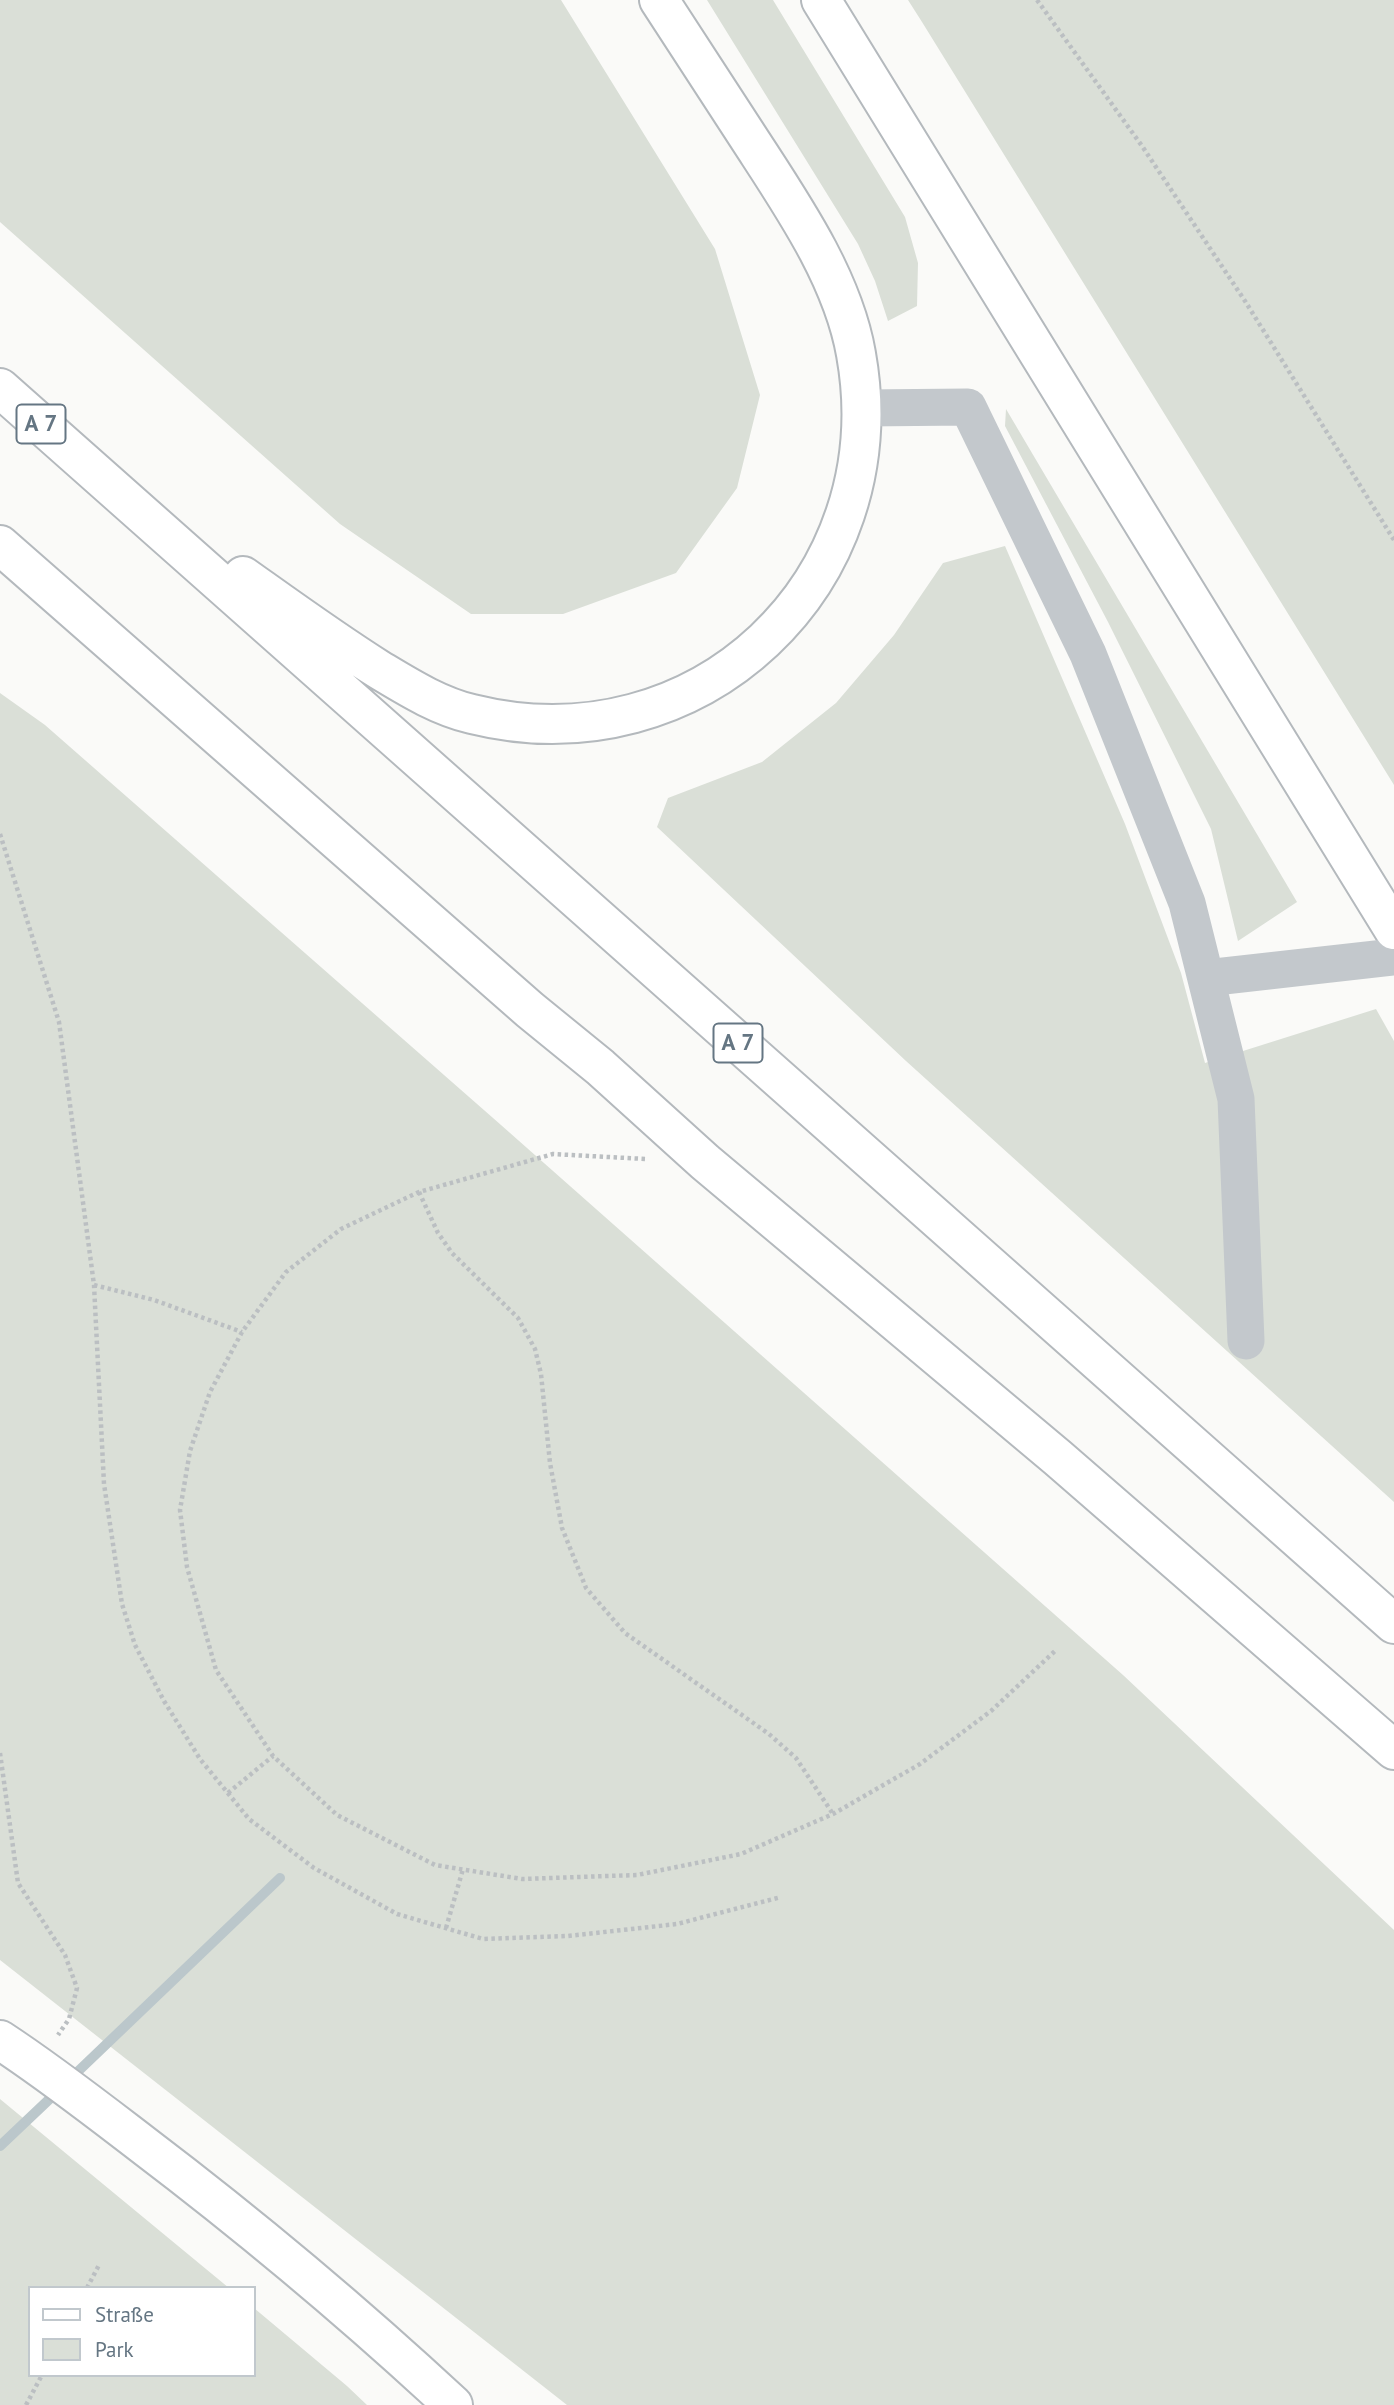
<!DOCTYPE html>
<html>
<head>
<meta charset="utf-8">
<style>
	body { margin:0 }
	#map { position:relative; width:1394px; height:2405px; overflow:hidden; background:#fafaf8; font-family:"PT Sans",sans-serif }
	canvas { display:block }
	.legend { position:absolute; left:28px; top:2286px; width:228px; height:91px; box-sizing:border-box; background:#fff; border:2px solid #c1c8cd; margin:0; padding:9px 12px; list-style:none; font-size:21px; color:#657683 }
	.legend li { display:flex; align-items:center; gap:14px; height:35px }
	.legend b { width:35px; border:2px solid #c1c8cd }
</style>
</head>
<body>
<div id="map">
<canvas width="1394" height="2405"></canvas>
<ul class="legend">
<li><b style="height:9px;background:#fff"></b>Straße</li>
<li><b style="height:19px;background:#dadfd7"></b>Park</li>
</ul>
</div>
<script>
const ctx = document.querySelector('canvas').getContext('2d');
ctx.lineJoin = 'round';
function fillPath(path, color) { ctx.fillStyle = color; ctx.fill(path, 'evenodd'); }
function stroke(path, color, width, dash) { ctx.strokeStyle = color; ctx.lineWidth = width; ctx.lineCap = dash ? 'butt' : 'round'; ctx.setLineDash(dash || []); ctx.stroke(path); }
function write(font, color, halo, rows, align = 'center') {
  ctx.font = font + ' "PT Sans",sans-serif'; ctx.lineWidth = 7; ctx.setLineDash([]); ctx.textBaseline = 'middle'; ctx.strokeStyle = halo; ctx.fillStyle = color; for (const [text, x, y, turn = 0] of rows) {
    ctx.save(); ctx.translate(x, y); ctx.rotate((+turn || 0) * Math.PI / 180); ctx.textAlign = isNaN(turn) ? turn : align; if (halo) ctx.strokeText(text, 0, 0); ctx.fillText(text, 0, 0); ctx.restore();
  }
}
fillPath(new Path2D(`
	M0,0H561L715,249L760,395L737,488L676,573L563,614H471L340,524L0,222Z
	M707,0H773L905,217L918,263L917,306L888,321L875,281L858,244Z
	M908,0H1394V785L922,22Z
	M1006,409L1297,902L1238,941L1211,829L1108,622L1005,426Z
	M1005,546L1125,824L1181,973L1205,1063L1376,1009L1394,1041V1502L906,1061L657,827L668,798L762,762L836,703L894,635L943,563Z
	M0,693L45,725L501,1125L1123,1675L1394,1930V2405H567L0,1960Z
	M0,2099L229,2288H30V2375H254V2308L347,2386L367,2405H0Z`), '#dadfd7');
stroke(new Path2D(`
	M70,2079L280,1878
	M0,2146L58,2091`), '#bbc7cb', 10);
const major = new Path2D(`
	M0,2040C49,2072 95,2108 142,2144C250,2226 354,2313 453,2405`);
const highway = new Path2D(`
	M821,0L1394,930
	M0,388L1394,1624
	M0,545L530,1010L600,1067L705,1162L1058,1458L1394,1750
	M243,576C288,608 332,640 378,669C408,687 438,706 472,714C698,770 897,582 856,354C843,279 793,206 752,143C721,95 690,48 659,0`);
stroke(major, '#b5babe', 42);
stroke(highway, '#b4b9bd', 42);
stroke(new Path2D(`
	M1037,0L1142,146L1245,301L1394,540
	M0,834L59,1022L94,1285L104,1484L122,1604L135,1645L164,1701L200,1759L249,1819L314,1868L397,1914L483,1939L568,1936L677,1924L781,1897
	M645,1159L553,1154L419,1192L341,1229L286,1272L242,1332L210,1392L190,1451L180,1510L187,1567L216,1670L273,1756L337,1815L435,1865L522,1879L637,1875L741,1854L833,1814L920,1764L991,1711L1056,1650
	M419,1192L438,1233L452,1253L518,1318L535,1349L541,1374L550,1463L562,1528L586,1588L625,1633L769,1734L796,1758L833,1814
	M94,1285L154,1300L242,1332
	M0,1753L18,1883L65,1955L77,1988L69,2019L58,2035
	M228,1793L273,1756
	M446,1928L463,1869
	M87,2288L99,2265
	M26,2405L42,2375`), '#bbbfc2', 4.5, [3.5, 3.5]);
stroke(new Path2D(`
	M863,408L968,407L1088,654L1187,903L1236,1099L1246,1341
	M1206,978L1394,957`), '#c3c8cc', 37);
stroke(major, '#fff', 38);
stroke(highway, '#fff', 38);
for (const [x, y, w] of [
	[41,424,49],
	[738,1043,49]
]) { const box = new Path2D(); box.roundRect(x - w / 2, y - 19.5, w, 39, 5); ctx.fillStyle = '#fff'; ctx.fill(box); stroke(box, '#657683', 2); }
write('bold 23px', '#657683', null, [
	["A 7",41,424],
	["A 7",738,1043]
]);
</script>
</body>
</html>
